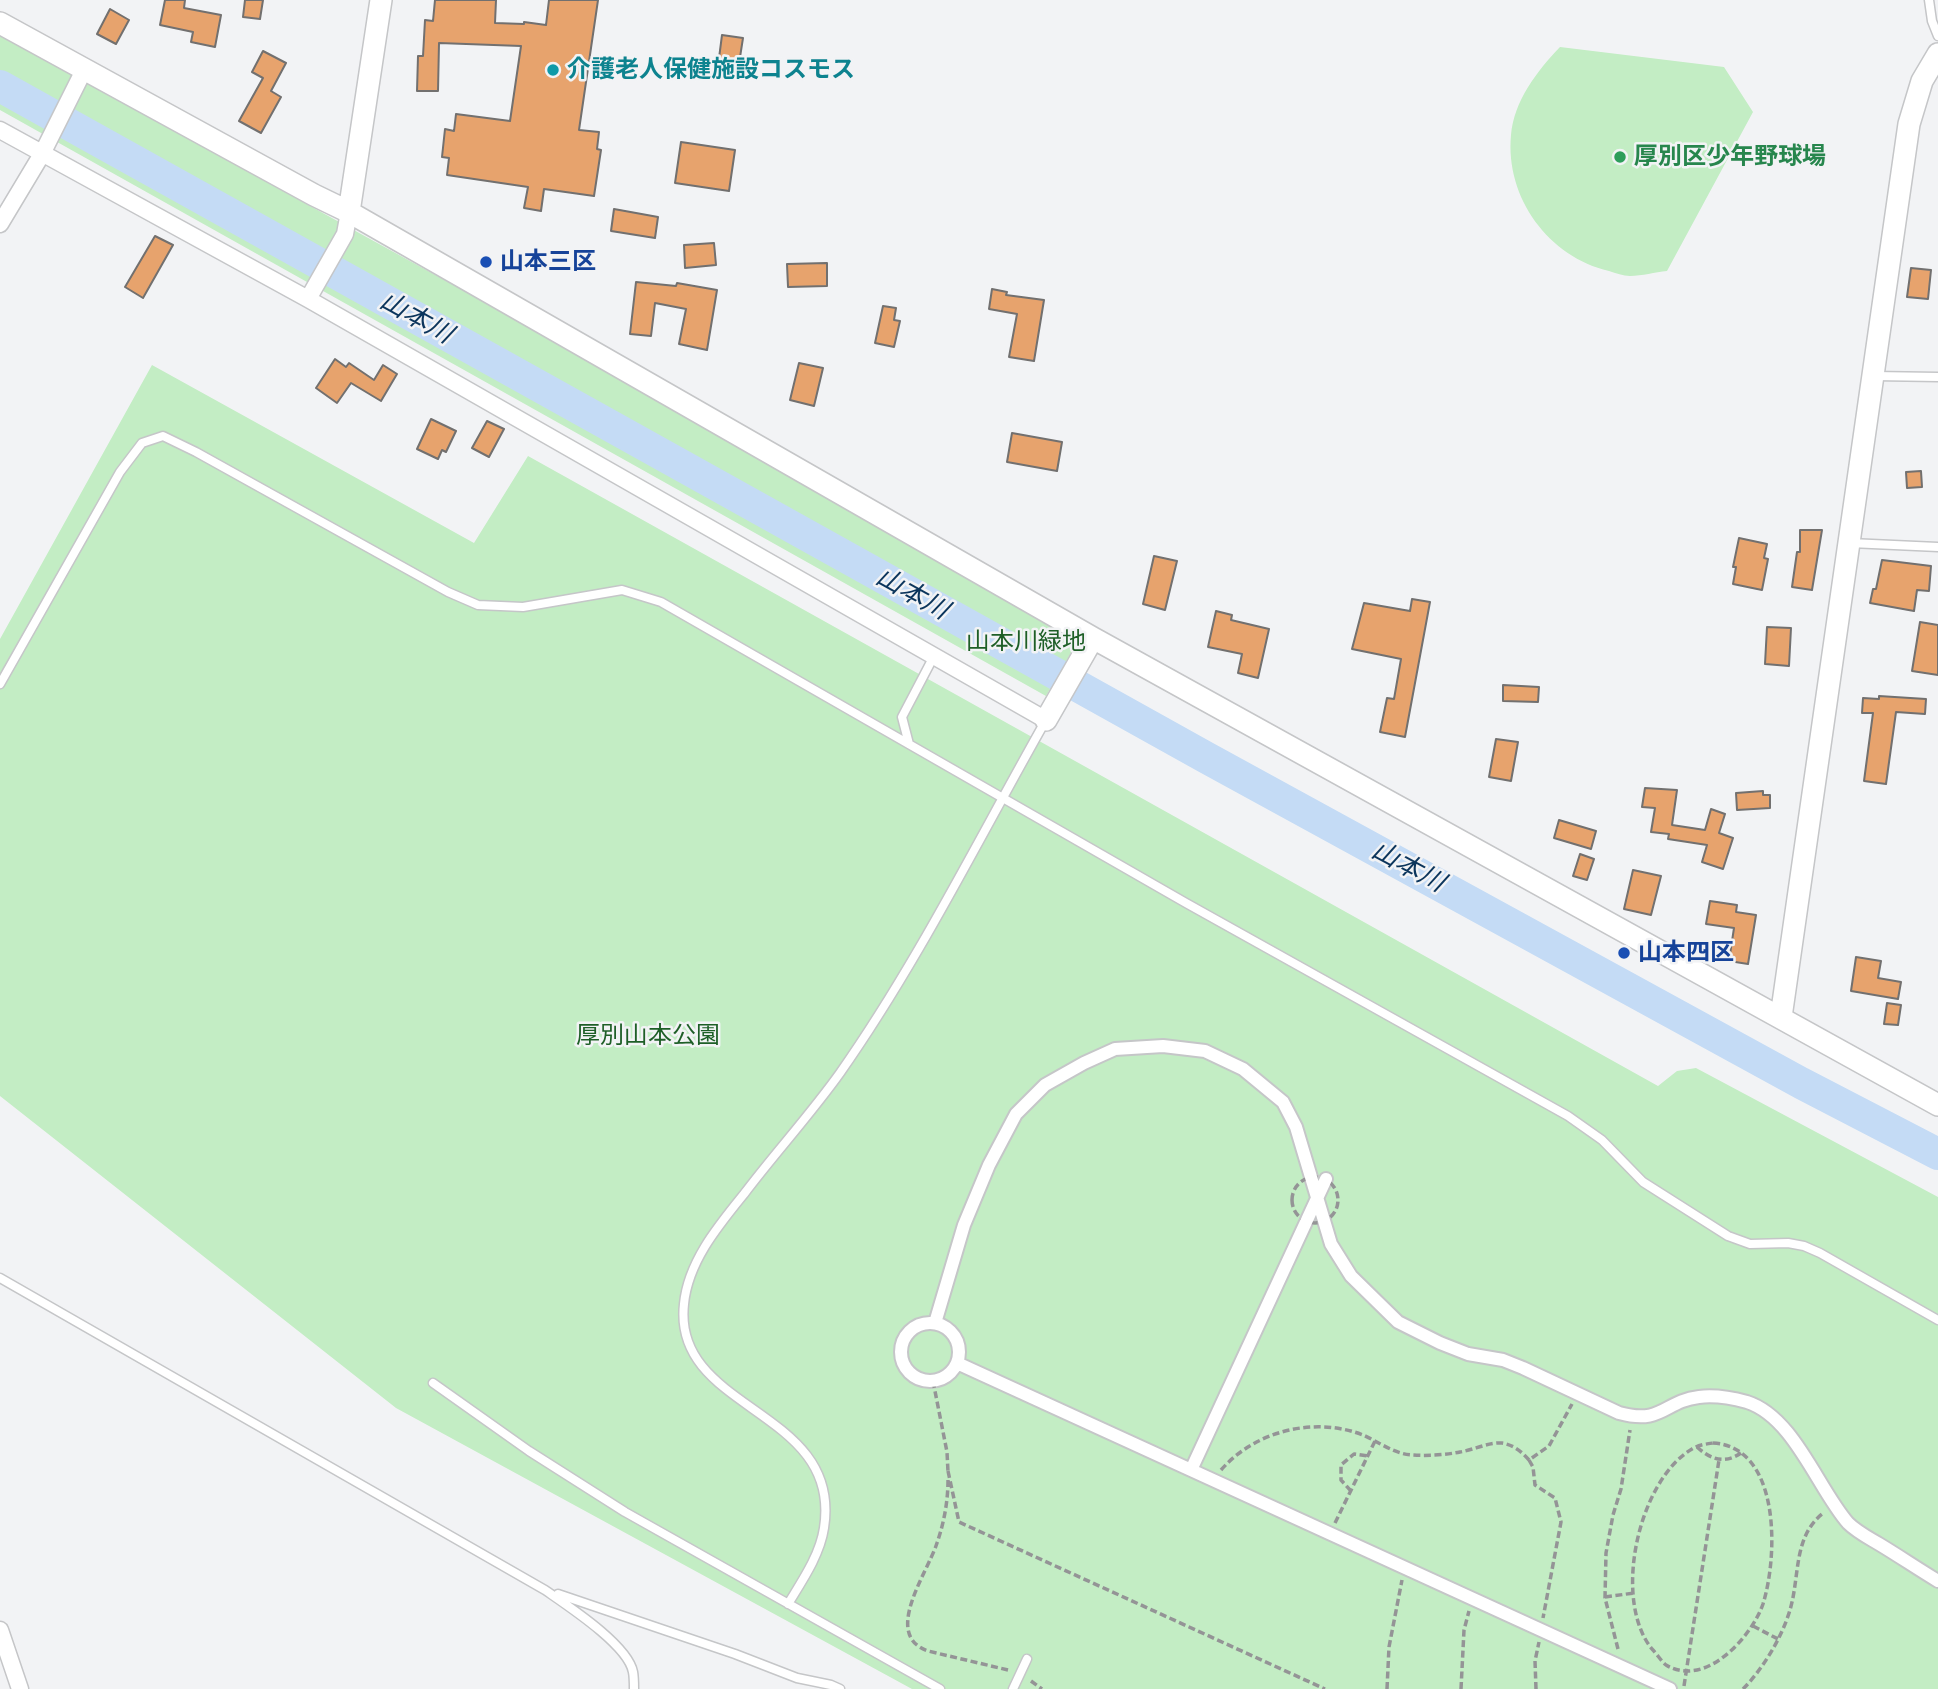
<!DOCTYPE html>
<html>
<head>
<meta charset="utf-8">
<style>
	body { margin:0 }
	canvas { display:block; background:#f2f3f5 }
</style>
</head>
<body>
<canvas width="1938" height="1689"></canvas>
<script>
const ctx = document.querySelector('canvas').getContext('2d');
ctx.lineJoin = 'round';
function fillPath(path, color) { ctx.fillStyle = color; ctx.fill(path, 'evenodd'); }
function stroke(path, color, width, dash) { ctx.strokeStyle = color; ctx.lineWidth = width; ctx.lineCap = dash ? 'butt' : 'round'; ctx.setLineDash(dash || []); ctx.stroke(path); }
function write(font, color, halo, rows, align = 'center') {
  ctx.font = font + ' Cabin,"Noto Sans JP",sans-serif'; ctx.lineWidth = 5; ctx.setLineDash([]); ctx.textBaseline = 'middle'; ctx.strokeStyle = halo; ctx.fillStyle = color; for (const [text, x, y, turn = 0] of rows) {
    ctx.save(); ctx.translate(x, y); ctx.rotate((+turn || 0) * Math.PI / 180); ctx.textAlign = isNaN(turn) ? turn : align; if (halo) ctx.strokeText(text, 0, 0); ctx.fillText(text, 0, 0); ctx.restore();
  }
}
fillPath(new Path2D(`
	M0,35L1083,632L1046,696L0,110Z
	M1560,47L1724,67L1753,112L1667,271C1655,272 1642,276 1630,276C1623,276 1616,273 1609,271C1549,257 1505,198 1511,135C1514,101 1537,71 1560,47Z
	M152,365L474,543L528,456L1658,1086L1677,1071L1696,1068L1938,1197V1689H912L396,1408L0,1096V639Z`), '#c3edc4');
stroke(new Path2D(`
	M0,86L1207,758L1801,1083L1938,1154`), '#c4dbf5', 32);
const building = new Path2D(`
	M165,0H185L184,8L221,15L215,47L191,42L193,32L160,25Z
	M245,0H263L260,19L243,17Z
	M435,0H496L495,23L524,24V22L546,25L549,0H598L579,130L599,132L597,149L601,150L594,196L544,189L541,211L524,208L528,187L447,175L449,158L442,157L445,129L454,131L456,114L510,121L521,46L439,43L438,91H417L418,56H423L425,20L433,21Z
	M110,9L129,20L116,44L97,34Z
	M722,35L743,38L738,70L718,66Z
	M263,51L286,63L271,91L281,97L261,133L239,121L263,78L252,72Z
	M681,142L735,150L729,191L675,183Z
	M614,209L658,217L655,238L611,231Z
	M155,236L173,245L143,298L125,287Z
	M714,243L716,265L685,268L684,245Z
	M827,263V286L788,287L787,264Z
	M1911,268L1931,270L1928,299L1907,297Z
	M636,282L676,286L677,283L717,290L707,350L679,344L686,309L655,303L651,336L630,334Z
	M992,289L1007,292L1006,295L1044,300L1034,361L1009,357L1017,314L989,309Z
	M883,306L896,308L894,320L900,321L894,347L875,343Z
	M335,359L346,367L349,363L374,380L383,365L397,374L381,401L351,383L337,403L316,388Z
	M799,363L823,368L814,406L790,400Z
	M431,419L456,431L446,452L442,450L438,459L417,449Z
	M487,421L504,429L489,457L472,448Z
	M1012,433L1062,442L1057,471L1007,462Z
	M1921,471L1922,487L1907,488L1906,472Z
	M1800,530H1822L1812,590L1792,587L1797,552H1800Z
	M1739,538L1767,544L1764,558L1768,559L1762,590L1733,584L1736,567H1733Z
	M1154,556L1177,561L1165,610L1143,604Z
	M1882,560L1931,566L1929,591L1917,590L1914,611L1870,603L1873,589H1876Z
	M1412,599L1430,602L1405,737L1380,732L1387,698L1394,699L1401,659L1352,649L1364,603L1410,611Z
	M1216,611L1232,615L1231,620L1269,629L1258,678L1238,673L1242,654L1208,647Z
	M1920,622L1938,625V675L1912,671Z
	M1767,627L1791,628L1789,666L1765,664Z
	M1503,685L1539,687L1538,702L1503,701Z
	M1879,696L1926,699L1925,714L1896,712L1886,784L1864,781L1873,713H1862L1863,698L1879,699Z
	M1496,739L1518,742L1511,781L1489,777Z
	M1645,788L1677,790L1672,825L1705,830L1711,809L1725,814L1719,833L1733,838L1723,869L1702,862L1707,845L1668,839L1669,834L1651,832L1655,808L1642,807Z
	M1763,791V795H1770V808L1737,810L1736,793Z
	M1559,820L1596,831L1591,849L1554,838Z
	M1580,854L1594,859L1587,880L1573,876Z
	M1633,870L1661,876L1651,915L1624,909Z
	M1710,901L1737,905L1736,912L1756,915L1748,964L1729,961L1734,928L1706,924Z
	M1856,957L1881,961L1878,978L1901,982L1898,999L1851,991Z
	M1887,1003L1901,1005L1898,1025L1884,1024Z`);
fillPath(building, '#e7a36d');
stroke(building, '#72706f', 2);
const service = new Path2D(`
	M1929,0L1932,21L1938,36
	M1874,376L1938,377
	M1850,543L1938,547
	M0,684L120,472L142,443L163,436L196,452L448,592L478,605L523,607L622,590L661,602L1186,903L1568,1116L1602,1140L1643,1182L1728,1236L1750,1244L1788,1243L1804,1246L1820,1253L1938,1320
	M909,744L902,717L934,656
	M0,1278L545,1590C568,1606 628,1645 633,1672C634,1677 634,1684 634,1689
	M433,1383L529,1451L625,1512L940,1689
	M558,1594L735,1654L797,1678L831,1685L840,1689
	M788,1604C802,1581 820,1555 824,1528C843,1408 672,1412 684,1304C688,1262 718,1226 744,1194C775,1153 810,1115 840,1073C918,962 979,838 1046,720
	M1013,1689L1027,1659`);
const pedestrian = new Path2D(`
	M935,1323L964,1225L989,1165L1016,1114L1045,1085L1084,1063L1115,1049L1163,1046L1205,1051L1243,1069L1283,1102L1296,1127L1331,1244L1351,1276L1398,1322L1440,1343L1468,1354L1503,1360L1523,1368L1619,1413C1663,1425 1664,1401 1699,1397C1714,1395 1732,1398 1747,1402C1794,1417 1818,1489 1848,1523C1857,1532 1869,1538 1879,1544C1899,1556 1918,1569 1938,1581
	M901 1352a29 29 0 1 1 58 0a29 29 0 1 1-58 0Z
	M957,1363L1670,1689
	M1191,1470L1326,1179`);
const minor = new Path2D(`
	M0,130L308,299L1046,720
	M0,224L42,154L84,70
	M308,299L345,234L349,212
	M0,1630L20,1689`);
const tertiary = new Path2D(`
	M0,23L314,195L349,212L1093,638L1938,1105
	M349,212L381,0
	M1046,720L1093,638
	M1781,1017L1909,124L1922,81L1938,54`);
stroke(service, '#c5c6c8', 11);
stroke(pedestrian, '#c5c6c8', 16);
stroke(minor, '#c5c6c8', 19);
stroke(tertiary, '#c5c6c8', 24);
stroke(new Path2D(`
	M1292 1200a23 23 0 1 1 46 0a23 23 0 1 1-46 0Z
	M933,1381L947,1452L948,1472
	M1713,1443C1781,1447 1778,1556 1763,1604C1752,1636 1706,1689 1666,1665C1661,1661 1657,1654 1652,1649C1612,1600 1638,1481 1692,1449C1698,1445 1706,1444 1713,1443Z
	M1697,1447C1711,1460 1725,1464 1741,1453
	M1529,1460L1533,1467L1535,1485L1555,1498L1561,1522L1543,1618
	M1221,1470C1255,1431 1314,1416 1363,1435C1379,1442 1394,1454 1412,1455C1428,1456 1445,1455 1460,1452C1473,1450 1489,1442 1502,1443C1514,1445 1522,1452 1529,1460L1549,1446L1572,1404
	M948,1471L959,1522L1325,1689
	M948,1480C948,1501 944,1523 937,1543C927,1574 882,1635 928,1651L1008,1670
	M1351,1491L1341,1480V1465L1354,1454L1368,1456
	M1335,1523L1375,1441
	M1605,1597L1634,1593
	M1753,1626L1778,1639
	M1618,1649L1605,1598L1606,1553L1613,1515L1621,1489L1630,1430
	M1031,1681L1042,1689
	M1684,1686L1719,1460
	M1387,1689L1389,1647L1402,1580
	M1461,1689L1464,1630L1469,1611
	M1536,1689L1535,1661L1539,1642
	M1743,1689C1763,1669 1782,1637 1790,1610C1800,1576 1793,1538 1822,1514`), '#949496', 3.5, [7, 3.5]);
stroke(service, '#fff', 8);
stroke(pedestrian, '#fff', 12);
stroke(minor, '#fff', 16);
stroke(tertiary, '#fff', 21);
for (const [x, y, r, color] of [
	[553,70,7,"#0f9aa8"],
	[1620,157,7,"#2e9e5b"],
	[486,262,7,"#1a4fb4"],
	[1624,953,7,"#1a4fb4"]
]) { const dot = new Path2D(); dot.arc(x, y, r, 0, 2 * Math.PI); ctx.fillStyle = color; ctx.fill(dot); stroke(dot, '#f2f3f5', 2.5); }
write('bold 24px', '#0d838f', '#f2f3f5', [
	["介護老人保健施設コスモス",567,70]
], 'left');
write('bold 24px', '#27864d', '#f2f3f5', [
	["厚別区少年野球場",1634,157]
], 'left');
write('bold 24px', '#164399', '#f2f3f5', [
	["山本三区",500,262],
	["山本四区",1638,953]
], 'left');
write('24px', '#1e5f27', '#f2f3f5', [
	["山本川緑地",1026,642],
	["厚別山本公園",648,1036]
]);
write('italic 26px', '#0b355c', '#f2f3f5', [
	["山本川",416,318,29],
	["山本川",912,594,29],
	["山本川",1408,867,28]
]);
</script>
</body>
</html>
